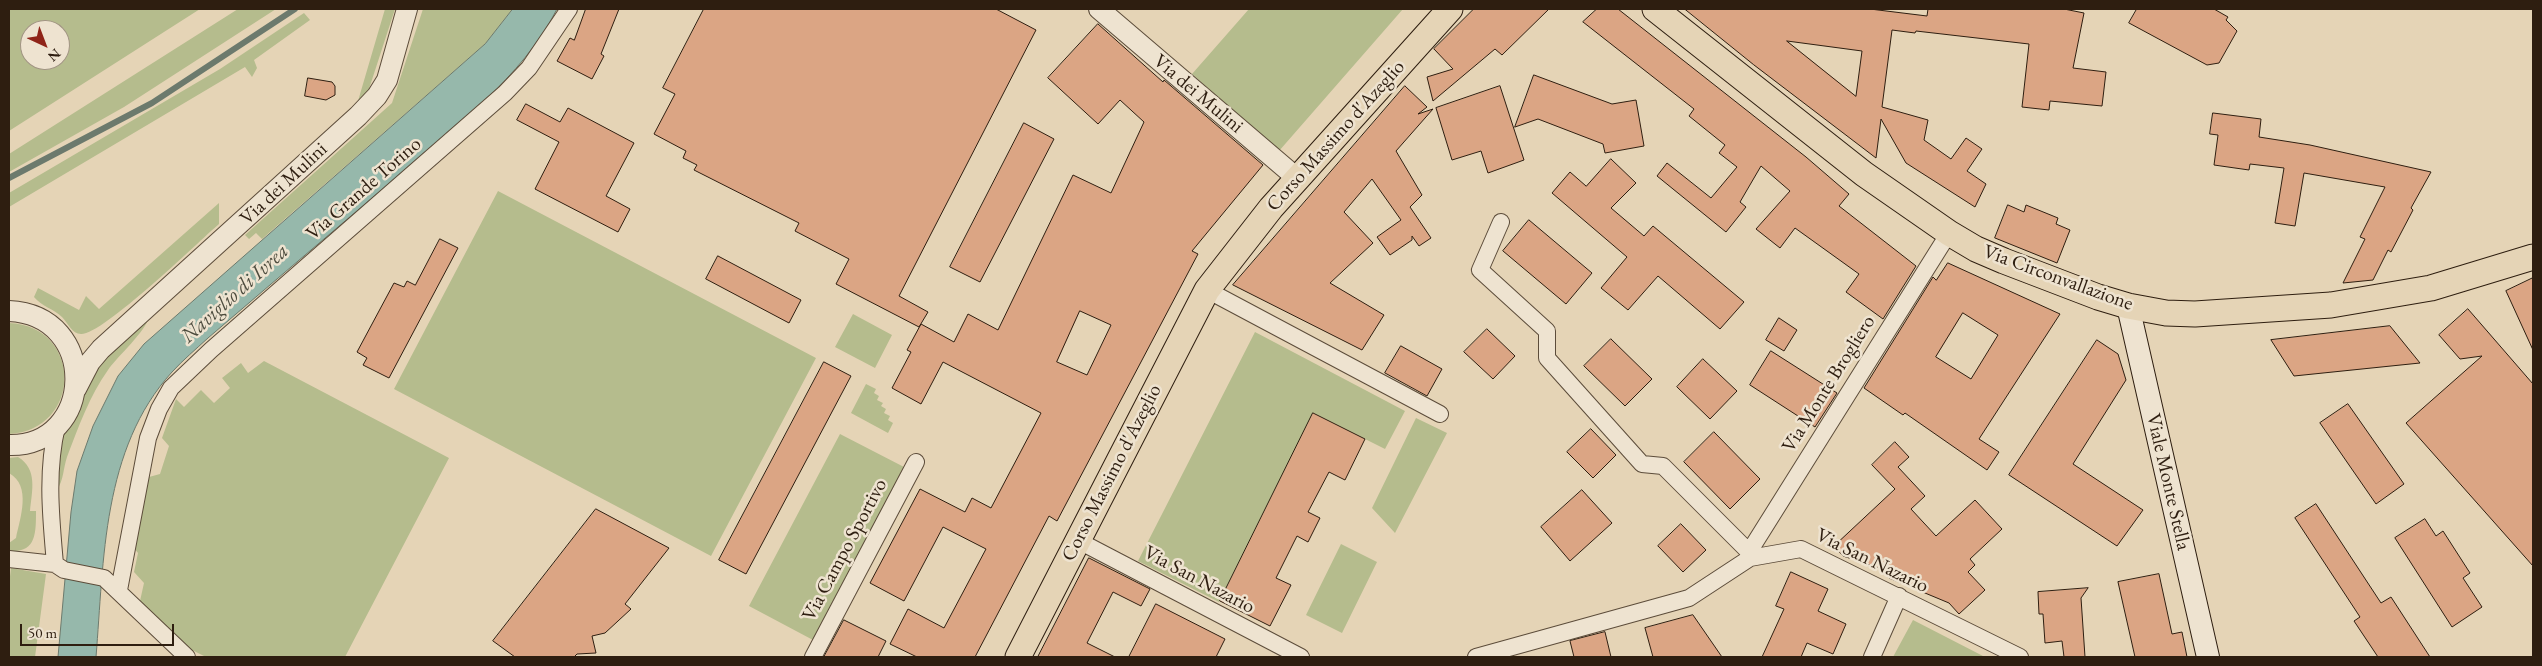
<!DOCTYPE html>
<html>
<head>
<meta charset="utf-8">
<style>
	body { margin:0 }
	#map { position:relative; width:2542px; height:666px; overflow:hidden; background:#e5d4b6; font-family:"EB Garamond",serif }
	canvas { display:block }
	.frame { position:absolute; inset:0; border:10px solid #2e1e10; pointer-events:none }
	.north { position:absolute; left:20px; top:20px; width:50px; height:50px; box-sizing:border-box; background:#eee3d0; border:1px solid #a19483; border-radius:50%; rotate:137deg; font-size:14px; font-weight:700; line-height:20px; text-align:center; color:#2e1e10 }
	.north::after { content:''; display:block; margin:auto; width:18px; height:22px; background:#8f2418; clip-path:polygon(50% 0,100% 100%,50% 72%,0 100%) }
	.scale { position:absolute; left:20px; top:624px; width:154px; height:22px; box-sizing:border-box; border:2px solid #2e1e10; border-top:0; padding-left:6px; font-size:15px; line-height:18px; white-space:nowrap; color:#2e1e10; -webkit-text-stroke:4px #eee3d0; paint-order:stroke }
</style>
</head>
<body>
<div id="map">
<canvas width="2542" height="666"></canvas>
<div class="frame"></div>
<div class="north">N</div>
<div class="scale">50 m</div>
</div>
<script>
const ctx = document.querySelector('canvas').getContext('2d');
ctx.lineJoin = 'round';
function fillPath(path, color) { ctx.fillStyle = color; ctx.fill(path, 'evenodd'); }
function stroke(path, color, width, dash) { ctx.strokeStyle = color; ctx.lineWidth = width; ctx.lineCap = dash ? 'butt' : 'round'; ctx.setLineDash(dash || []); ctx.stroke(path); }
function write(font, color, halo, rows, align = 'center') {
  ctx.font = font + ' "EB Garamond",serif'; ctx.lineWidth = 5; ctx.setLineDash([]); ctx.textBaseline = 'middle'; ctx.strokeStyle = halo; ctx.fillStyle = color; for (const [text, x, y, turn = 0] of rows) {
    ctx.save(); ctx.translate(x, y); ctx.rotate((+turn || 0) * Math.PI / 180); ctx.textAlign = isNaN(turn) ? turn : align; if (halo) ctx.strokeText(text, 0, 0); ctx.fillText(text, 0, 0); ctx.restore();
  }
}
fillPath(new Path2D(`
	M9,9H200L9,131ZM30,30H60V60H30Z
	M238,9H276L124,107L9,172V154Z
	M385,9H395L368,92L358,101Z
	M423,9H513L485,44L262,239L256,233L249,239L245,235L392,103Z
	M1249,9H1403L1279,151L1192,74Z
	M304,13L310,20L254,60L257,68L252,77L245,67L9,207V193L220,69Z
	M498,191L816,358L711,556L394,389Z
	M219,203V224C198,242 103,335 81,334C72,334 68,323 62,317C54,309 41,306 34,297L38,288L79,310L86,296L99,309Z
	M853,314L892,335L875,368L835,347Z
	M148,318C148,329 116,358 108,370C90,395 78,428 67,457C63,469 64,479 57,490L58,440L78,410L95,366Z
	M9,323C83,326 83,430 9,434Z
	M1255,332L1405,411L1385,449L1313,413L1219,602L1138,561Z
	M264,361L449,458L345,657H206L184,646L140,601L144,583L134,572L138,553L134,548L149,477L160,474L169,446L162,438L176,399L184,407L201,390L214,403L230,388L222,378L241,363L248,373Z
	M866,384L876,389L874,393L879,396L877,400L883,403L881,406L886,409L884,413L890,416L888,420L893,423L888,433L851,413Z
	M1416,418L1447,433L1395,533L1372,508Z
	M840,434L904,467L813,640L749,606Z
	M18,457C38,469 32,491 30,511H36C36,534 36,553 9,551V543L16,538C20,518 32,486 9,473V458Z
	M1341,544L1377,562L1342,633L1306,615Z
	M11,568L46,574L35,657H9V585Z
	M1913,620L1983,656L1982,657H1893Z`), '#b5bc8d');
const water = new Path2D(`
	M513,9H557C522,78 453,128 396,178C333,231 271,284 208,338C196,349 183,360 172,372C102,449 104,560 96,657H58L71,512L77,471L93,426L118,376L144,344L485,44Z`);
fillPath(water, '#96b8ab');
stroke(water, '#6c7a6d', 1);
stroke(new Path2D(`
	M9,178L152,103L295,9`), '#6c7a6d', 6);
const building = new Path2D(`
	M586,9H619L601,54L604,56L592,79L557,61L570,38L574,40Z
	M704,9H996L1036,30L899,296L928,312L919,327L836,284L849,259L795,231L799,223L694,170L697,165L683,158L686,151L654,134L675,94L663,88Z
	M1474,9H1549L1502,55L1495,49L1433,101L1427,77L1453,69L1434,49Z
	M1597,9H1618L1806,157L1849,194L1839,206L1916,266L1883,319L1846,292L1859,274L1795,228L1780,248L1756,229L1790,191L1761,166L1740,202L1746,207L1726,232L1657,176L1667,163L1711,198L1737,167L1719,153L1725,145L1689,116L1694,109L1583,22Z
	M1685,9H1870L1927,16L1928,9H2064L2084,13L2073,68L2106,72L2102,106L2050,101L2049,110L2022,107L2029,44L1916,31L1915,33L1892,30L1882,107L1928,120L1924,140L1951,159L1966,138L1982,149L1967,171L1986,184L1975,207L1906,163L1881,119L1876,158L1754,65ZM1787,41L1862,51L1856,96Z
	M2137,9H2214L2228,17L2226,20L2237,31L2219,63L2207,65L2129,23Z
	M1098,24L1163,82L1164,80L1263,165L1192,251L1198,254L1057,521L1049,516L975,657H917L890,644L908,609L944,628L986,549L943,527L904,601L870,583L920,489L965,512L972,498L991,508L1041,413L943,362L921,404L892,388L911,352L907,350L921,324L954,342L968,314L998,330L1073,175L1111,193L1144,122L1120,100L1098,124L1048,78ZM1080,311L1111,325L1087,375L1057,362Z
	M1534,75L1612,104L1636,100L1644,146L1605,153L1603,144L1538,119L1515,127Z
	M308,78L332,82L335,86V95L326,100L305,96Z
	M1405,86L1427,107L1418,114L1433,109L1396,151L1422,195L1410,207L1431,238L1419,246L1412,236V240L1390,255L1377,237L1401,220L1372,179L1344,212L1373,243L1330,283L1384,315L1362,350L1233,285Z
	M1500,86L1524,160L1488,173L1481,151L1452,160L1436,108Z
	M526,104L560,122L568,108L634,143L606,196L630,209L618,232L535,189L559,142L517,120Z
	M2213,113L2261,119L2259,137L2310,145L2431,172L2411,208L2413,210L2391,252L2388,250L2373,280L2343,283L2365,239L2360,237L2385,187L2304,173L2295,226L2275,223L2284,168L2250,164L2249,170L2214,165L2218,135L2210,134Z
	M1024,123L1054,139L980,282L950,267Z
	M1611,159L1636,183L1611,208L1644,236L1653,226L1744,302L1720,329L1658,276L1628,310L1601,288L1627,257L1552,193L1570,172L1586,186Z
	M2008,205L2024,212L2026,205L2058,218L2056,224L2070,230L2057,263L1995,238Z
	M1529,220L1592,273L1566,304L1503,251Z
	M440,239L458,248L389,378L363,365L367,358L357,352L394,283L404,287L407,281L415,285Z
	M718,256L801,300L789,323L706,279Z
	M1948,263L2060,314L1979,439L1999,452L1987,470L1905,413L1903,415L1864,388L1933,277L1936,280ZM1963,313L1998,335L1971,379L1936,357Z
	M2533,278V350L2506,291Z
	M2468,309L2533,384V566L2406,423L2482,356L2460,359L2439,335Z
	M1779,318L1797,330L1784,351L1766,340Z
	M2390,326L2420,363L2294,376L2271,340Z
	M1487,329L1515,356L1493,379L1464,352Z
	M1611,339L1652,379L1625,406L1584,366Z
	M2097,340L2118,354L2126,380L2073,464L2143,510L2117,546L2009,475Z
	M1401,346L1442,369L1427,396L1385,373Z
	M1771,351L1837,393L1815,427L1750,385Z
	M1703,359L1737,391L1710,419L1677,387Z
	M824,362L851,376L746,574L719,560Z
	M2348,404L2404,484L2376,504L2320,423Z
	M1313,413L1365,439L1345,480L1329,472L1308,512L1320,518L1308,542L1297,536L1276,578L1291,585L1270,626L1220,601Z
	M1591,429L1616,455L1593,478L1567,452Z
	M1714,432L1760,479L1730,509L1684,462Z
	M1895,442L1909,457L1898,467L1925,496L1911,509L1936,536L1975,500L2002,529L1970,559L1975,565L1968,572L1985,590L1959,614L1949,603L1889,578L1894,573L1843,556L1834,546L1895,489L1872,465Z
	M1582,490L1612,523L1570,561L1541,527Z
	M2316,504L2381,603L2391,597L2430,657H2378L2354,621L2360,617L2295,518Z
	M596,509L669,548L625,604L631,609L605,633L592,636L596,653L577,654L574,657H515L493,641Z
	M2425,519L2436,536L2443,531L2470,573L2463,578L2482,607L2452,627L2395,538Z
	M1681,524L1706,550L1683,572L1658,546Z
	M1089,558L1150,589L1141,606L1113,592L1087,643L1115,657H1038Z
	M1791,572L1828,589L1818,611L1846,624L1833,654L1807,643L1801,657H1762L1784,609L1776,606Z
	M2159,574L2172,634L2182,632L2187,657H2135L2118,582Z
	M2088,588L2081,598L2085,657H2064L2062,641L2045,643L2043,614H2039L2038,592Z
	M1156,604L1225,639L1216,657H1129Z
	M1693,615L1722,657H1653L1645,628Z
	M844,620L886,641L878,657H824Z
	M1605,632L1611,657H1574L1570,641Z`);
fillPath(building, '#dba584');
stroke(building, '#2e1e10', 1);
const minor = new Path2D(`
	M1501,222L1480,270L1547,331V358L1642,464L1663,466L1749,552
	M1207,290L1440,414
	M1077,540L1301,657
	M1750,558L1749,552L1949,233
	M9,559L55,564L64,570L104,578L187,657
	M55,564C51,518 46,472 57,426
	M119,590L148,438L159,409L171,388L211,350L505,93L529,68L569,9
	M813,657L916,462
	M1476,657L1689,598L1750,558L1801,549L2020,657
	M1872,657L1899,596`);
const tertiary = new Path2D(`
	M1099,9L1298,179
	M9,311C100,315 95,447 9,445
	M76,389L90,362L101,349L358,116L377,96L387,80L407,9`);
const secondary = new Path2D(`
	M2128,306L2208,657`);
const primary = new Path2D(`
	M1655,9L1864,174L1949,233L1976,249L2004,261L2098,297L2128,306L2166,313L2195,314L2331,305L2431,288L2533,257
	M1018,657L1207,290L1271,208L1450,9`);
stroke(minor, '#5c4c3a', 18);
stroke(tertiary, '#5c4c3a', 22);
stroke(secondary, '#2e1e10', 24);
stroke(primary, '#2e1e10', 27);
stroke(minor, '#eee3d0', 16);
stroke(tertiary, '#eee3d0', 20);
stroke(secondary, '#eee3d0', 22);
stroke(primary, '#e5d4b6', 25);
write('20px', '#2e1e10', '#eee3d0', [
	["Via dei Mulini",1198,94,40],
	["Corso Massimo d'Azeglio",1336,136,-48],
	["Via dei Mulini",284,184,-43],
	["Via Grande Torino",364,189,-41],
	["Via Circonvallazione",2058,278,20],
	["Via Monte Brogliero",1829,384,-58],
	["Corso Massimo d'Azeglio",1112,473,-63],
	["Viale Monte Stella",2168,482,77],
	["Via Campo Sportivo",845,550,-62],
	["Via San Nazario",1872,561,26],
	["Via San Nazario",1199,580,28]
]);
write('italic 21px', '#4d4c3e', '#eee3d0', [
	["Naviglio di Ivrea",235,294,-42]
]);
</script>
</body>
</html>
